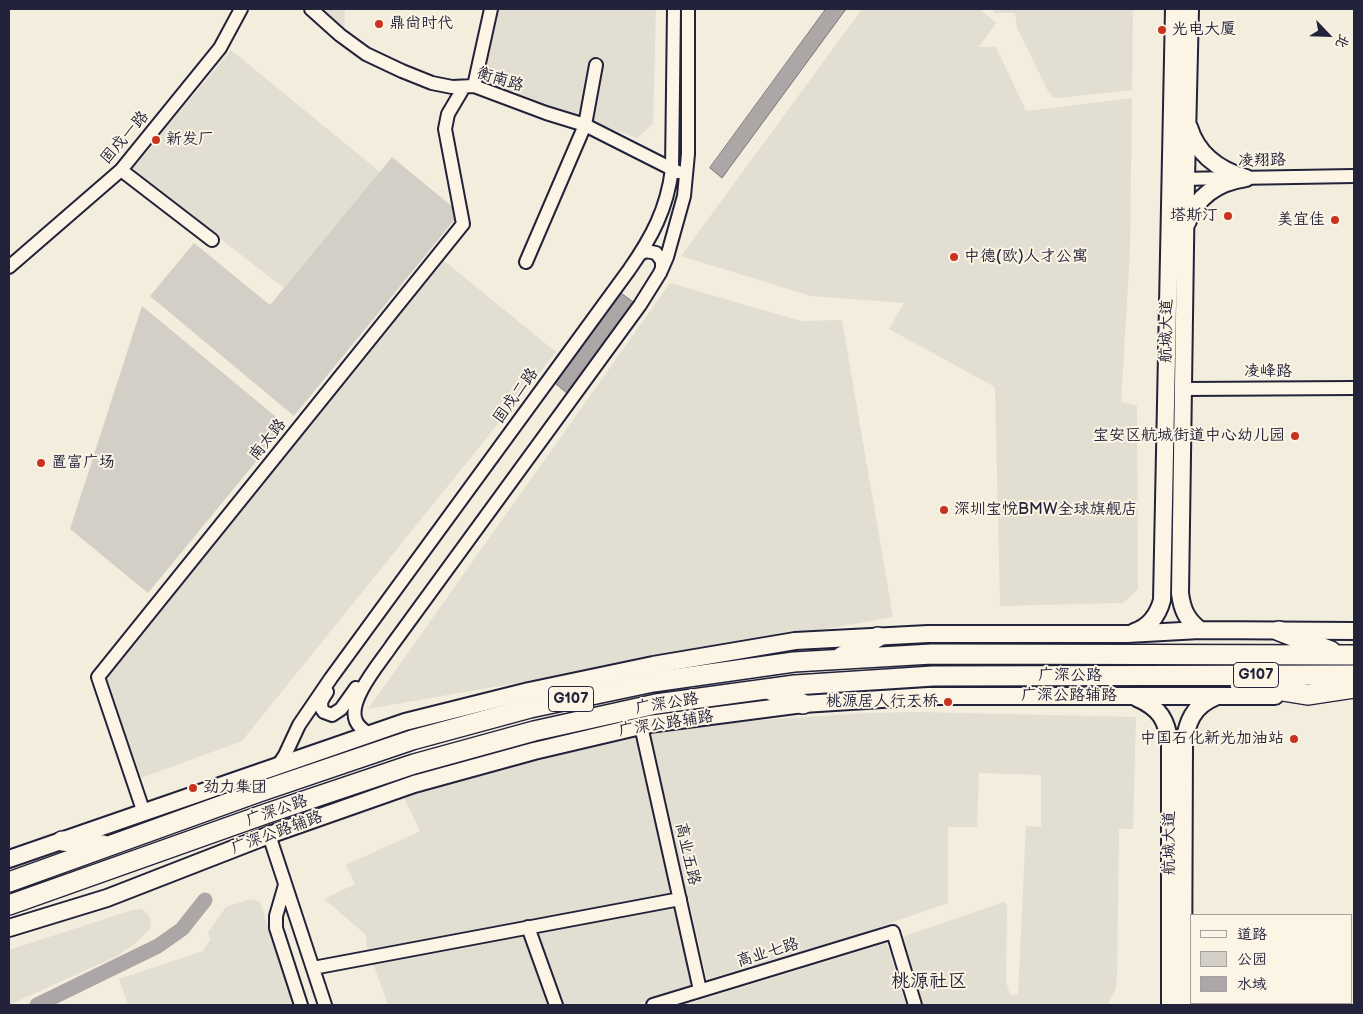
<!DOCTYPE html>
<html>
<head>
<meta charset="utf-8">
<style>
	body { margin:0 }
	#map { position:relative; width:1363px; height:1014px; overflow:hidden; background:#f3edde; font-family:"Balsamiq Sans","LXGW WenKai TC",sans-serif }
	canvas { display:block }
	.frame { position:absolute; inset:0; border:10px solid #22223b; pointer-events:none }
	.legend { position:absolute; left:1190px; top:914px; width:162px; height:90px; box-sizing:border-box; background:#fcf5e5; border:1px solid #a5a1a1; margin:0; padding:6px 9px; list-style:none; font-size:15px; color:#22223b }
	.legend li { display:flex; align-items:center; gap:10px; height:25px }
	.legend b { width:25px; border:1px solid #a5a1a1 }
	.north { position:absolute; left:1303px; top:10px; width:50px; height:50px; -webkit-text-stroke:4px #fcf5e5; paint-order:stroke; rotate:114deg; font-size:14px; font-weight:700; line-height:20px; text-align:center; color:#22223b }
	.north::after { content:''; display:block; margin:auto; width:18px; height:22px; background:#22223b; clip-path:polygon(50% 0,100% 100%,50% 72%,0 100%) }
</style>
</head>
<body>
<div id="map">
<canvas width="1363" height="1014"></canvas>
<div class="frame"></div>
<ul class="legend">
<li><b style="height:6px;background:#fcf5e5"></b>道路</li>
<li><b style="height:14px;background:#d4cfc6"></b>公园</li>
<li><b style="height:14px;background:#aca7a6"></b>水域</li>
</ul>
<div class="north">北</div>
</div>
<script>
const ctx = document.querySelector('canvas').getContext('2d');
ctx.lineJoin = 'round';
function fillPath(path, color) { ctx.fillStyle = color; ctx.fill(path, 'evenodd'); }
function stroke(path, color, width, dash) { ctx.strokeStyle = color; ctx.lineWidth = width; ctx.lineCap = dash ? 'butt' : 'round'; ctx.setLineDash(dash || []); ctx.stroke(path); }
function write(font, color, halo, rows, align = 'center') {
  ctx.font = font + ' "Balsamiq Sans","LXGW WenKai TC",sans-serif'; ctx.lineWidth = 4; ctx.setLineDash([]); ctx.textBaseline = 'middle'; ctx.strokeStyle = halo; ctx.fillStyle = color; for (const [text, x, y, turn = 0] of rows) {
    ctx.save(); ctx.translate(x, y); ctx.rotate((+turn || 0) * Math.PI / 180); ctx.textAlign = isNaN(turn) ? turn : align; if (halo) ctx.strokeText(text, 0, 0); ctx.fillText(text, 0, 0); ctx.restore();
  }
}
fillPath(new Path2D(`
	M318,9H345L344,33Z
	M499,9H656L653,124L637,138L483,82Z
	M862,9H980L996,23L979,47H996L1026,111L1132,98L1130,252L1121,402L1137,406L1138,589L1123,603L1000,606L995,389L993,386L889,329L904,303L811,296L681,256Z
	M994,9H1133L1132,90L1060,98L1053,97L1048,91L1017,28L1015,13H994Z
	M231,50L380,172L284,288L131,170Z
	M443,260L556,352L242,741L141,778L105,678Z
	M670,283L801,321L842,320L893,617L368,709Z
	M918,712L1136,717L1133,829H1119L1117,979L1115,990L1107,1005H922L902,937L1004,902L1006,904L1007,908L1006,981L1010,995L1018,994L1026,826L1041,827V775L979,773L977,827H948V903L853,936L707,979L650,732L761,720L867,713Z
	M637,733L673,894L532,920L368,953L365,934L324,899L355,884L346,865L420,831L403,796L412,792L532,757Z
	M251,899L260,902L293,1005H128L119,979L203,951L210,940L208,932L226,907Z
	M675,905L694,985L636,1005H561L535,931Z
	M141,909L148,914L151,920L150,929L136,943L117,956L9,1005V950L132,910Z
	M525,933L550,1005H388L373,963Z
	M887,943L906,1005H686L706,998Z`), '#e3ded2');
fillPath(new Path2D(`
	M392,157L460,213L294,416L150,296L194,243L270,305Z
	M142,306L286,425L148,593L70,529Z`), '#d4cfc6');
const water = new Path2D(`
	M826,9H846L722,178L710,168Z
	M621,293L633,302L568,394L555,383Z`);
fillPath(water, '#aca7a6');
stroke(water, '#75727b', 1);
stroke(new Path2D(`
	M37,1005L158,946L182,929L205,900`), '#aca7a6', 15);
const minor = new Path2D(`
	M311,9L340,35L366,54L402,71L432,83L452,87L474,86L546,113L585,125L678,172
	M474,86L491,9
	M121,170L212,240
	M1177,179L1354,176
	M640,254L646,251L656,253L662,261V268
	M526,262L585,125L596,65
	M9,267L121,170L220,48L241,9
	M1183,389L1354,388
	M327,692C322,699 318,705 324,712L332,715L341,709L356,688
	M641,726L700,990
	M370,735C365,731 359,728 356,721C347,700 381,662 392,645L640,305L660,273L667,257L684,196L688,154V9
	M277,767L285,755L299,725L331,678L629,270C652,237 667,209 672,169L674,9
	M144,813L98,677L463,224L445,129L448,114L464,87
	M269,835L325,1005
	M285,885L276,916V928L301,1005
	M528,927L556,1005
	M313,968L680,899
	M653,1005L893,932L915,1005`);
const major = new Path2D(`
	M1190,9L1186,179L1180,593C1182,610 1187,620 1200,630
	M1189,127C1197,154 1219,170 1246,178
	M1187,223C1197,195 1218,182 1246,178
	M1134,632C1149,627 1158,615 1162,600L1174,9
	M1137,698C1160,708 1167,720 1170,745V1005
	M9,859L405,722L529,691L653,665L795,641L928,634H1127L1200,630L1354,631
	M9,928L107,898L269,835L414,784L534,751L649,724L803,704L929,696H1275
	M1183,1005L1184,744C1187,722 1193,706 1215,697`);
const highway = new Path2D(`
	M1279,631L1331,651
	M841,657L878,637
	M1240,684L1308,695L1354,688
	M768,689L803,704
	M62,841L103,845
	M9,882L259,792L412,740L530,708L653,682L794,662L932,654L1354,655
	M9,905L268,813L414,764L534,731L656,704L795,685L933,676L1354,675`);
stroke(minor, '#22223b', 16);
stroke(major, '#22223b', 20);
stroke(highway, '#22223b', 22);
stroke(minor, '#fcf5e5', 12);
stroke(major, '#fcf5e5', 16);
stroke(highway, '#fcf5e5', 19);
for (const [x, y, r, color] of [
	[379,24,5,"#c8321e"],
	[1162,30,5,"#c8321e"],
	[156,140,5,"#c8321e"],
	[1228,216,5,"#c8321e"],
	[1335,220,5,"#c8321e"],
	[954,257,5,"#c8321e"],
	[1295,436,5,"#c8321e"],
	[41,463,5,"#c8321e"],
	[944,510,5,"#c8321e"],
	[948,702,5,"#c8321e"],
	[1294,739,5,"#c8321e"],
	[193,788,5,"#c8321e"]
]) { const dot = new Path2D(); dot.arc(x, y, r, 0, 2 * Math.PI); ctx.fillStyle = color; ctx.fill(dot); stroke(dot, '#fcf5e5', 2); }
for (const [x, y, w] of [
	[1256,675,45],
	[571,699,45]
]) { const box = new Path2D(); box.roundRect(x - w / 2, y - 12.5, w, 25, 4); ctx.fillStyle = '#fcf5e5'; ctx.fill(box); stroke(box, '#22223b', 1); }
write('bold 15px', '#22223b', null, [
	["G107",1256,675],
	["G107",571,699]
]);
write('16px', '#22223b', '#fcf5e5', [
	["鼎尚时代",389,24],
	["光电大厦",1172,30],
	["新发厂",166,140],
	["塔斯汀",1218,216,"right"],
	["美宜佳",1325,220,"right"],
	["中德(欧)人才公寓",964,257],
	["宝安区航城街道中心幼儿园",1285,436,"right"],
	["置富广场",51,463],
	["深圳宝悦BMW全球旗舰店",954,510],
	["桃源居人行天桥",938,702,"right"],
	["中国石化新光加油站",1284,739,"right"],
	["劲力集团",203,788]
], 'left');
write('16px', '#22223b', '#fcf5e5', [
	["衡南路",500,80,17],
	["固戍一路",125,138,-49],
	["凌翔路",1262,161,-1],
	["航城大道",1167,331,-89],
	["凌峰路",1268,372],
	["固戍二路",516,396,-54],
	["南太路",268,440,-51],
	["广深公路",1070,676],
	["广深公路辅路",1069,696],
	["广深公路",667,704,-9],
	["广深公路辅路",666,724,-9],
	["广深公路",277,811,-19],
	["广深公路辅路",277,833,-20],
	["航城大道",1170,843,-90],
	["高业五路",687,854,77],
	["高业七路",768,953,-17]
]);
write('19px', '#22223b', '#fcf5e5', [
	["桃源社区",929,982]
]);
</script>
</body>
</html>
